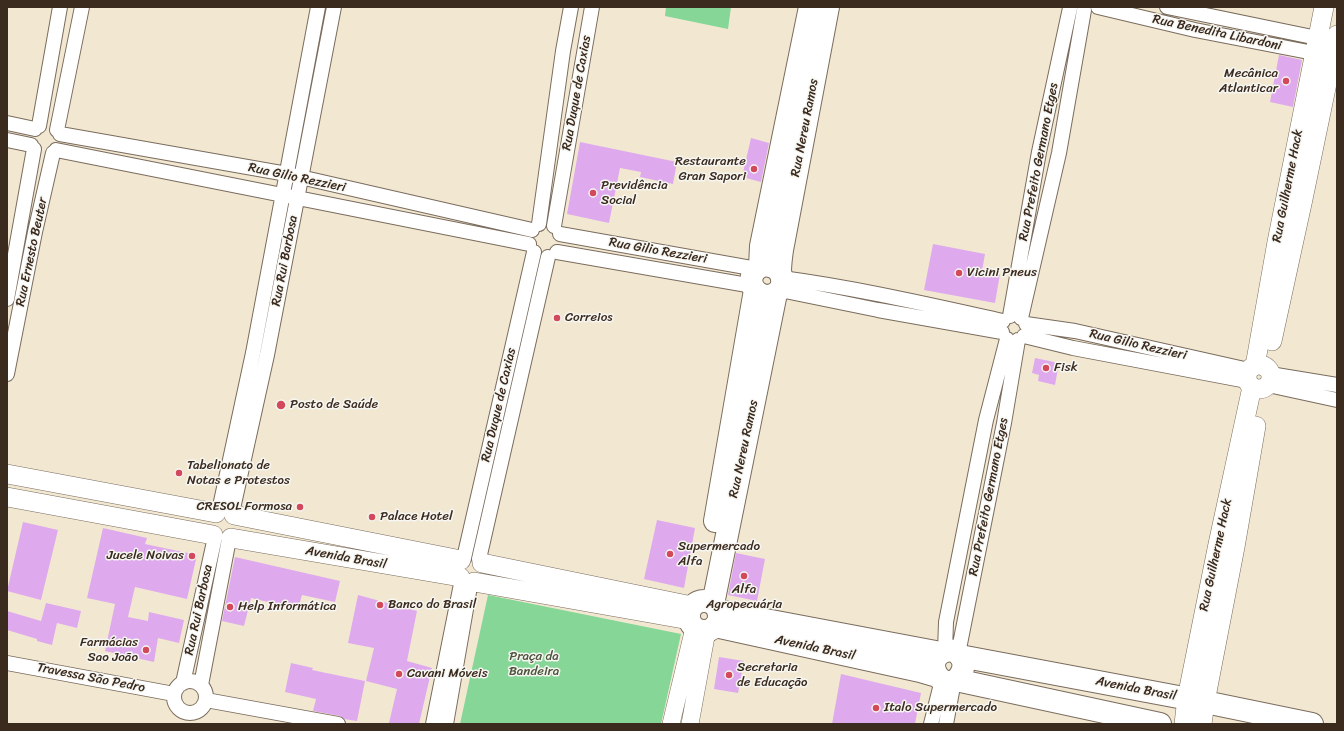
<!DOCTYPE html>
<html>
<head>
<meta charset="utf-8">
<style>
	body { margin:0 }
	#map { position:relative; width:1344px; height:731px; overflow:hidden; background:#f2e8d2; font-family:Sriracha,sans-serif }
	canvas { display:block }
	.frame { position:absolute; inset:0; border:8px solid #3b2a1e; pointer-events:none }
</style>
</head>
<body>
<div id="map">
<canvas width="1344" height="731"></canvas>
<div class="frame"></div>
</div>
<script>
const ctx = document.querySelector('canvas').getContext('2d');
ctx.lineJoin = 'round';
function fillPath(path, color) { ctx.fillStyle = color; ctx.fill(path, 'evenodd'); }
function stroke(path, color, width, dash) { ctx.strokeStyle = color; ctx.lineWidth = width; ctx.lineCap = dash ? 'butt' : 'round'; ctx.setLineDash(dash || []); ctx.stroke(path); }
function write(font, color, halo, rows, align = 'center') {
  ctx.font = font + ' Sriracha,sans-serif'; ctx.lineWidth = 3; ctx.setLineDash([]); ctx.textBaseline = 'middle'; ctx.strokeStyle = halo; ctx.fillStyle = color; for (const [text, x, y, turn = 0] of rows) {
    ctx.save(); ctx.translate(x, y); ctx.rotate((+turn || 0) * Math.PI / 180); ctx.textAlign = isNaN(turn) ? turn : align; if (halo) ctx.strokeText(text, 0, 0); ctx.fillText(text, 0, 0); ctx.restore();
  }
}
fillPath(new Path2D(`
	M666,7H731L728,29L665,16Z
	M488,595L681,634L661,724H460Z`), '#85d697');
fillPath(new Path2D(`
	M1279,55L1302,60L1293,107L1270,102Z
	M751,138L769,143L761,182L742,177Z
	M580,142L677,162L673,184L640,177L641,172L620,168L609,223L567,214Z
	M933,244L985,254L982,271L1000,274L995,303L924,290Z
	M1035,358L1059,363L1055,385L1038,381L1039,375L1032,373Z
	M657,520L695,528L684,588L644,579Z
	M23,522L58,530L41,600L7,591Z
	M103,528L147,538L145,544L197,555L187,599L135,587L128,617L148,621L149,612L184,620L179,643L158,638L154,662L105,651L115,604L87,598Z
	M736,553L765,559L757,601L728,595Z
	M235,557L340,581L335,602L302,595L298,609L251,598L244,626L222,621Z
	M358,595L417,611L407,661L432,668L419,724H395L389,723L397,689L366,681L374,648L348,643Z
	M46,603L81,611L77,628L57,623L52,645L37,641V639L7,630V611L41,621Z
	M719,657L744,661L738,693L714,689Z
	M291,663L313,668L312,670L365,681L357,721L344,719L340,716L313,711L316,699L285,692Z
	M841,674L921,693L915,724H832Z`), '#deaaed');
const minor = new Path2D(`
	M1098,7L1195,30L1324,55
	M1167,7L1327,40
	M7,123L35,129
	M39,126L60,7
	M57,130L82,7
	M60,134L287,174L532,230
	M7,140L31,145
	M56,150L529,244
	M539,224L563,51L571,7
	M554,226L592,7
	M560,234L757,269
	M557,252L753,286
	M782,278C857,288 930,305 1003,321
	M780,290L878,310L1002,332
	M7,299L34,149
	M1010,316L1039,152L1070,8
	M1021,318L1059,153L1084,10
	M1026,324L1075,331L1249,370
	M1024,336L1073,348L1247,381
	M7,374L35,232L53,153
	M1270,374L1337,385
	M1268,385L1337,400
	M219,511L253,353L318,7
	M232,513L267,355L334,7
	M464,558L534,252
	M479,559L548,257
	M945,651L946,622L986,420L1007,339
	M958,654L1004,423L1018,340
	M7,663L174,694
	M174 697a16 16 0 1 1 32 0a16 16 0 1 1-32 0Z
	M183,683L215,537
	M201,685L229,539
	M206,700L338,724
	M433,724L462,579
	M446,724L469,592
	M931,724L942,680
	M946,724L954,681`);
const tertiary = new Path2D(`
	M671,724L694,628
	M690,724L707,631`);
const secondary = new Path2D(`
	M1272,341L1303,199L1337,35
	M1247 377a12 12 0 1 1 24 0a12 12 0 1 1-24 0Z
	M1255,366L1277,242L1324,7
	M7,474L216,513
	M7,497L213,535
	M234,515L461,560
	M231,538L460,577
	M482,563L692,606
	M474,582L689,620
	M1184,724L1187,698L1218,544L1252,387
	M1202,724L1205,702L1235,547L1256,426`);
const primary = new Path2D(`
	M760,266L761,246L810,7
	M780,272C762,254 741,278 757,292C761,295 767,297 772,295C777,294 781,289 782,284C783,279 781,276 780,272C780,265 781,257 782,250L828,7
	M715,521L755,290
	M689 616a15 15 0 1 1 30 0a15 15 0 1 1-30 0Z
	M713,604L776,293
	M718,611L941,653
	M715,626L920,671L937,676
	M960,656L1205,702L1312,724
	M956,680C972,665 959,645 943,652C924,661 939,690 956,680L1160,724`);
stroke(minor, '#7b6c5d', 16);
stroke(tertiary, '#7b6c5d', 18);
stroke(secondary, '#7b6c5d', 20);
stroke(primary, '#7b6c5d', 24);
stroke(minor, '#fff', 14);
stroke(tertiary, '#fff', 17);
stroke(secondary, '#fff', 19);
stroke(primary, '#fff', 22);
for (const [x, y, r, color] of [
	[1286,81,4,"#d1495b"],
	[754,169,4,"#d1495b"],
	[593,193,4,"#d1495b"],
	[959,273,4,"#d1495b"],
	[557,318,4,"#d1495b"],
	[1046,368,4,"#d1495b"],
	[281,405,5,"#d1495b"],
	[179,473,4,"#d1495b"],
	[300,507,4,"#d1495b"],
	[372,517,4,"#d1495b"],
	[670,554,4,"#d1495b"],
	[192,556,4,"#d1495b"],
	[744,576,4,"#d1495b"],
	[380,605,4,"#d1495b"],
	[230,607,4,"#d1495b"],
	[146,650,4,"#d1495b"],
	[399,674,4,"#d1495b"],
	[729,675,4,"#d1495b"],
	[876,708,4,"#d1495b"]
]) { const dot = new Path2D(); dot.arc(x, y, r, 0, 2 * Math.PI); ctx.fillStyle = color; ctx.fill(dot); stroke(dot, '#f6f6f2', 1.5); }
write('13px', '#3b2a1e', '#f6f6f2', [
	["Rua Benedita Libardoni",1217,33,12],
	["Rua Duque de Caxias",577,93,-80],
	["Rua Nereu Ramos",805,128,-79],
	["Rua Prefeito Germano Etges",1039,162,-79],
	["Rua Gilio Rezzieri",297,178,12],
	["Rua Guilherme Hack",1288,186,-79],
	["Rua Gilio Rezzieri",658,251,10],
	["Rua Ernesto Beuter",32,252,-78],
	["Rua Rui Barbosa",285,261,-79],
	["Rua Gilio Rezzieri",1138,345,13],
	["Rua Duque de Caxias",499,405,-77],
	["Rua Nereu Ramos",744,449,-78],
	["Rua Prefeito Germano Etges",989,497,-79],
	["Rua Guilherme Hack",1216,555,-78],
	["Avenida Brasil",346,558,10],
	["Rua Rui Barbosa",199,610,-78],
	["Avenida Brasil",815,648,12],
	["Travessa São Pedro",91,678,11],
	["Avenida Brasil",1136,689,11]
]);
write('13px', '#3b2a1e', '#f6f6f2', [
	["Mecânica",1278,74,"right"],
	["Atlanticar",1278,89,"right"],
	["Restaurante",746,162,"right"],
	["Gran Sapori",746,177,"right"],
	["Previdência",601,186],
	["Social",601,201],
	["Vicini Pneus",967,273],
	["Correios",565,318],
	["Fisk",1054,368],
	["Posto de Saúde",290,405],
	["Tabelionato de",187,466],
	["Notas e Protestos",187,481],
	["CRESOL Formosa",292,507,"right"],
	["Palace Hotel",380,517],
	["Supermercado",678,547],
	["Alfa",678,562],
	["Jucele Noivas",184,556,"right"],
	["Alfa",744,590,"center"],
	["Agropecuária",744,605,"center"],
	["Banco do Brasil",388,605],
	["Help Informática",238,607],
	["Farmácias",138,643,"right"],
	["Sao João",138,658,"right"],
	["Secretaria",737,668],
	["de Educação",737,683],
	["Cavani Móveis",407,674],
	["Italo Supermercado",884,708]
], 'left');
write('13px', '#4e553c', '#f6f6f2', [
	["Praça da",534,657],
	["Bandeira",534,672]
]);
</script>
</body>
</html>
